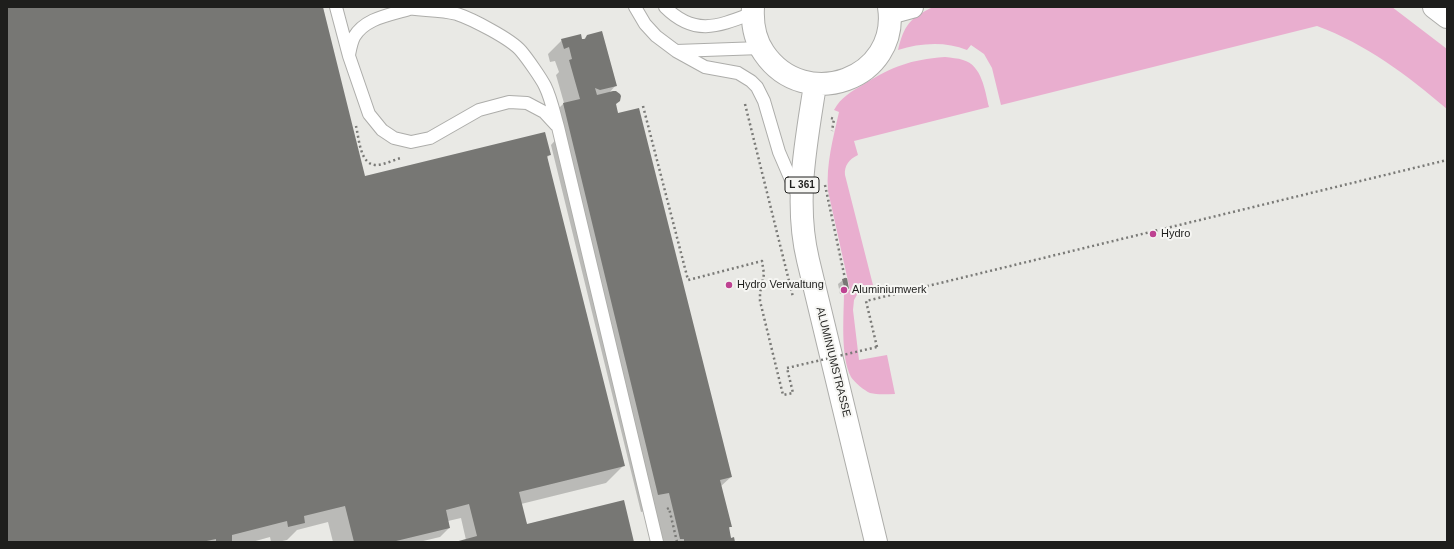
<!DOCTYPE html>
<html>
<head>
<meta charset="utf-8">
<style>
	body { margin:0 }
	#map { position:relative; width:1454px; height:549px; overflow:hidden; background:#e9e9e5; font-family:Helvetica,sans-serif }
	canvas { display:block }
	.frame { position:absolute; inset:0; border:8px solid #1e1e1c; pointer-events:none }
</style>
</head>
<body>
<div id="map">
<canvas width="1454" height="549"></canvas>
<div class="frame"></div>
</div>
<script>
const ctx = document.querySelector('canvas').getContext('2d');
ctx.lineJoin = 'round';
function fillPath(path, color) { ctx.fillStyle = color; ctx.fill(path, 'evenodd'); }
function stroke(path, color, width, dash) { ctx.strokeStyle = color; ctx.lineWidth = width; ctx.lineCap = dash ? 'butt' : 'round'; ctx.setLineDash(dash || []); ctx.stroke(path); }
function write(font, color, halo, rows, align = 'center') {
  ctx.font = font + ' Helvetica,sans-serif'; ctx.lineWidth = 4; ctx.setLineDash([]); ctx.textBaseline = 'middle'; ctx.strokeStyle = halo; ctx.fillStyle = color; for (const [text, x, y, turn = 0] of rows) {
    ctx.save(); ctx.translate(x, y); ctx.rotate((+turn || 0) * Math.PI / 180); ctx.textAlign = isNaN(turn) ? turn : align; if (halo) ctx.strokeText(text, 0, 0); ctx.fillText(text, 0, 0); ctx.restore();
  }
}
fillPath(new Path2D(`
	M933,7H1392L1447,49V109C1407,75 1366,44 1317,26L1001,105L992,68L984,54L971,45L967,50C945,41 920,43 898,50C904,25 910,18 933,7Z
	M945,57C951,58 958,58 963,60C982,65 985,91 989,107L854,141L858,155C849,159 844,166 845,175L874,289L858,293L854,300L853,310L859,360L887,355L895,394C887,394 878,395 870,393C865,391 854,382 851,377C840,356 844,315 844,291L850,290L828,191C826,164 833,139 839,112L834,110C841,97 851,92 864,84C894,66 909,60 945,57Z`), '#e9aecf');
fillPath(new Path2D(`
	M7,7H322L364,177L550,154L547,158L623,466L606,483L521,504L527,525L633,542H456L466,540L461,518L448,521L449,528L440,537L419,542H333L328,522L297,530L287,540L278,542H271L270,537L252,542H7Z
	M588,35L616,85L609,93L615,104L731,477L721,486L731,526L728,529L731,539L734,542H660L652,509L641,512L551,145L559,136L554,113L564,103L556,75L559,72L555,61L550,62L548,54L562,40L582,41Z
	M843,280L848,289L844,293L840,294L838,284Z`), '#0003');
fillPath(new Path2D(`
	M7,7H323L365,176L545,132L551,155L547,156L625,466L519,492L527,524L624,500L634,542H455L477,536L469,504L446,510L450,528L392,542H354L345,506L304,516L305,523L288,527L287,521L232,535V542H216V539L202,542H7Z
	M602,31L617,86L600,90L595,88L597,95L613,91H616L620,94L621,96L620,101L616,104L618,113L639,108L732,477L720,480L732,527H729L731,538L734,537L735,542H684V539H680L669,493L658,495L563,103L580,99L569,60L572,59L569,47L564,49L561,39L581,34L582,39H585L587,35Z
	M847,278L849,289L845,290L842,279Z`), '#777774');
const service = new Path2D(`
	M336,7L349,56L369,114L382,130L394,138L411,142L430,138L479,110L509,102L527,103L544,112L556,125
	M400,7C419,11 438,9 457,14C472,19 511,39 521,51C527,58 541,78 545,86C551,98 554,113 558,127L657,542
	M635,7L645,24L656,36L676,51L761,48
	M665,7C695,37 719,26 753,13
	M676,51L705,67L738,73L751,81L757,87L764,101L779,152L798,196
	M349,55C350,50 351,43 354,37C365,18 390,15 409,9`);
const primary = new Path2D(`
	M753,7C752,23 755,40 764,53C805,113 900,79 889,7
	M815,85C806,143 794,202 808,260L876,542`);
const motorway = new Path2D(`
	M1434,7L1447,17
	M890,13L912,7`);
stroke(service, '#adadaa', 14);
stroke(primary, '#adadaa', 24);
stroke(motorway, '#adadaa', 24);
stroke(new Path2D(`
	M745,104L793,297
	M643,106L688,280L762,261L764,274L760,293V301L783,395L793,393L787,368
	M831,118L834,119L832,131
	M356,126C359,138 360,165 376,165C384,165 393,160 401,158
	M825,185L847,288
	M877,347L866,301L1447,160
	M667,509L669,508L677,542`), '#7a7a77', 2.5, [2, 3]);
stroke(service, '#fff', 12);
stroke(primary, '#fff', 22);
stroke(motorway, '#fff', 22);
stroke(new Path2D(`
	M787,368L877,347`), '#7a7a77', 2.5, [2, 3]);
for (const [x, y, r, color] of [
	[1153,234,4,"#be4291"],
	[729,285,4,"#be4291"],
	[844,290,4,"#be4291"]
]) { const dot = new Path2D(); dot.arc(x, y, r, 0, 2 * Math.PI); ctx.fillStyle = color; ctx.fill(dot); stroke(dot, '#f6f6f3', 1.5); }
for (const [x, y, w] of [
	[802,185,34]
]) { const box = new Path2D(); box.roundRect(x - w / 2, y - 8, w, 16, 3); ctx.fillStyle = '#f6f6f3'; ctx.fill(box); stroke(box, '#1e1e1c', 1); }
write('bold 10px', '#1e1e1c', null, [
	["L 361",802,185]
]);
write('11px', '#1e1e1c', '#f6f6f3', [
	["Hydro",1161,234],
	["Hydro Verwaltung",737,285],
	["Aluminiumwerk",852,290]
], 'left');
write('11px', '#1e1e1c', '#f6f6f3', [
	["ALUMINIUMSTRASSE",833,362,76]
]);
</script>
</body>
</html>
